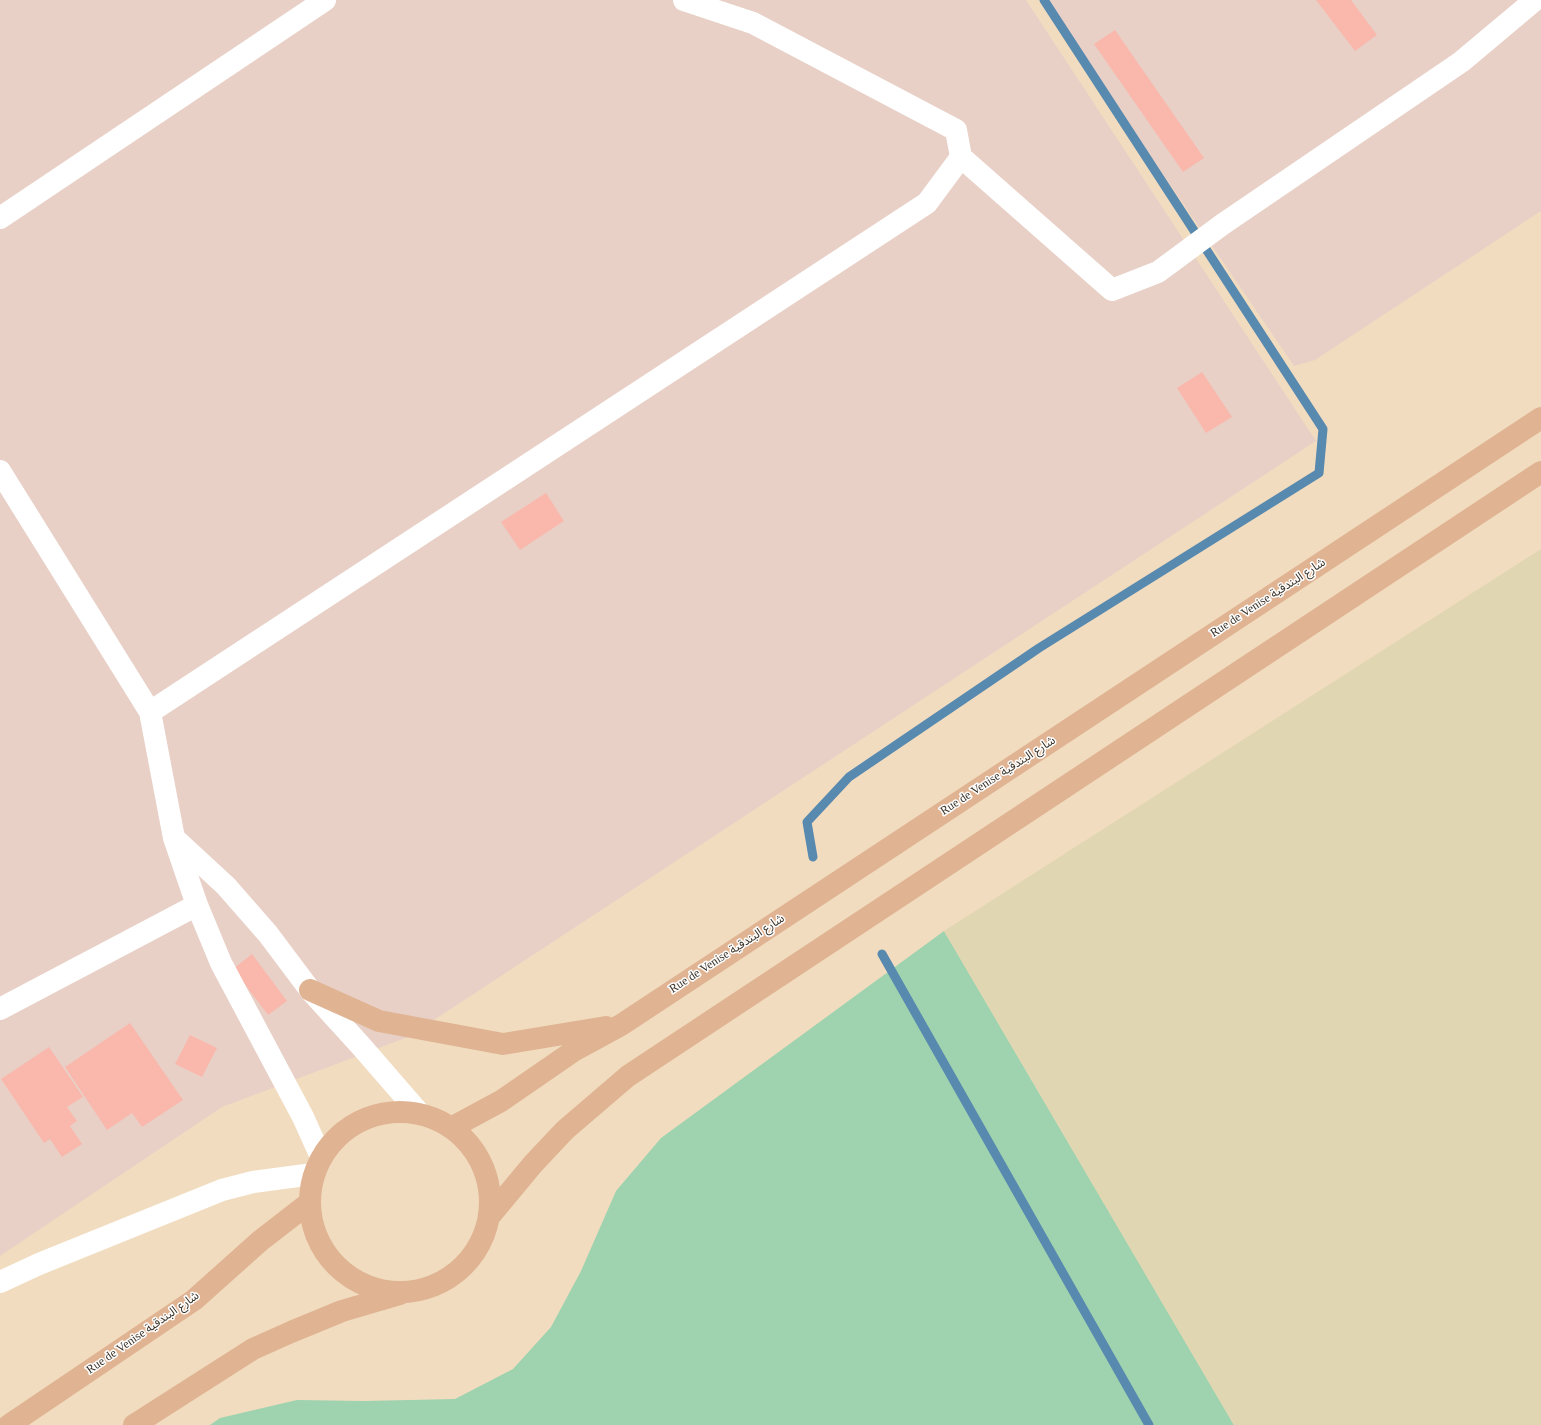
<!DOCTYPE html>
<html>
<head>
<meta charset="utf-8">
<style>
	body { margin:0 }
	canvas { display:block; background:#f1dcbf }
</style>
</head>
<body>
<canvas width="1541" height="1425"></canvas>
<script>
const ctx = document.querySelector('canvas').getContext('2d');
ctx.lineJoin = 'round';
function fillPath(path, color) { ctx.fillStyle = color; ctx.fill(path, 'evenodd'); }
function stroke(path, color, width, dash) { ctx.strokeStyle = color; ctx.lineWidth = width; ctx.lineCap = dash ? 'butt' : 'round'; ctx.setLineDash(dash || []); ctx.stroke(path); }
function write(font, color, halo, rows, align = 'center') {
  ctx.font = font + ' "Times New Roman","Noto Sans Arabic",serif'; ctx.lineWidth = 3; ctx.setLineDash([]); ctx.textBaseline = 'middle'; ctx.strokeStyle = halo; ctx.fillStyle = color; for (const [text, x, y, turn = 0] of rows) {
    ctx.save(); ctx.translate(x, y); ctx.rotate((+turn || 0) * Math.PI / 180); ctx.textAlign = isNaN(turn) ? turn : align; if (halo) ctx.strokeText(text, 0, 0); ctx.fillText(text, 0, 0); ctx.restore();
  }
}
fillPath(new Path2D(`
	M0,0H1026L1316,441L408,1037L222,1107L0,1256Z
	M1044,0H1541V211L1315,360L1294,366Z`), '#e8d0c7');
fillPath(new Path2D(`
	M944,931L1234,1425H210L220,1418L297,1400L364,1401L455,1399L513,1369L551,1327L581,1271L616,1191L661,1138Z`), '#9fd3af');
fillPath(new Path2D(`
	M1541,549V1425H1234L944,931Z`), '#e0d6b1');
stroke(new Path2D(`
	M813,857L807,822L849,777L1039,648L1319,473L1323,429L1044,0
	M882,954L1149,1425`), '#5889af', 9);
fillPath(new Path2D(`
	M1316,0H1351L1377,35L1355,51Z
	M1115,30L1204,158L1183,172L1094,44Z
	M1202,372L1232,417L1206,433L1177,388Z
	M546,493L564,521L520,550L501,522Z
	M252,954L287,1001L268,1015L233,969Z
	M130,1023L183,1100L142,1127L132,1113L107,1130L65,1067Z
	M190,1035L217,1048L202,1077L175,1064Z
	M49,1047L83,1097L67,1107L77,1121L70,1126L82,1144L62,1157L50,1139L44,1143L1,1079Z`), '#fab8ac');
stroke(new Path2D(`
	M684,0L753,23L956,130L961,157L1112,290L1158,272L1223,224L1461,62L1535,0
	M0,218L325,0
	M0,471L150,712L174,838
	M150,712L927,203L961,157
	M0,1009L197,905
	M321,1157L303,1117L221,963L197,905L174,838L226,886L268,934L310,990L361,1046L420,1114
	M0,1282L39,1264L222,1190L253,1182L313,1174`), '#fff', 22);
stroke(new Path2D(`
	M310,990L379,1021L503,1044L606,1027
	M310 1202a90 90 0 1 1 180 0a90 90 0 1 1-180 0Z
	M451,1128L501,1101L575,1050L621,1025L1541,418
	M489,1217L533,1164L565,1130L628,1076L1541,472
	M9,1425L194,1300L260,1241L309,1203
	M134,1425L253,1349L291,1332L342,1311L400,1294`), '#e0b493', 22);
write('12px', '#393126', '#fff', [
	["Rue de Venise شارع البندقية",1268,598,-33],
	["Rue de Venise شارع البندقية",998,776,-33],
	["Rue de Venise شارع البندقية",727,954,-33],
	["Rue de Venise شارع البندقية",143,1333,-35]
]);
</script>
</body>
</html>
